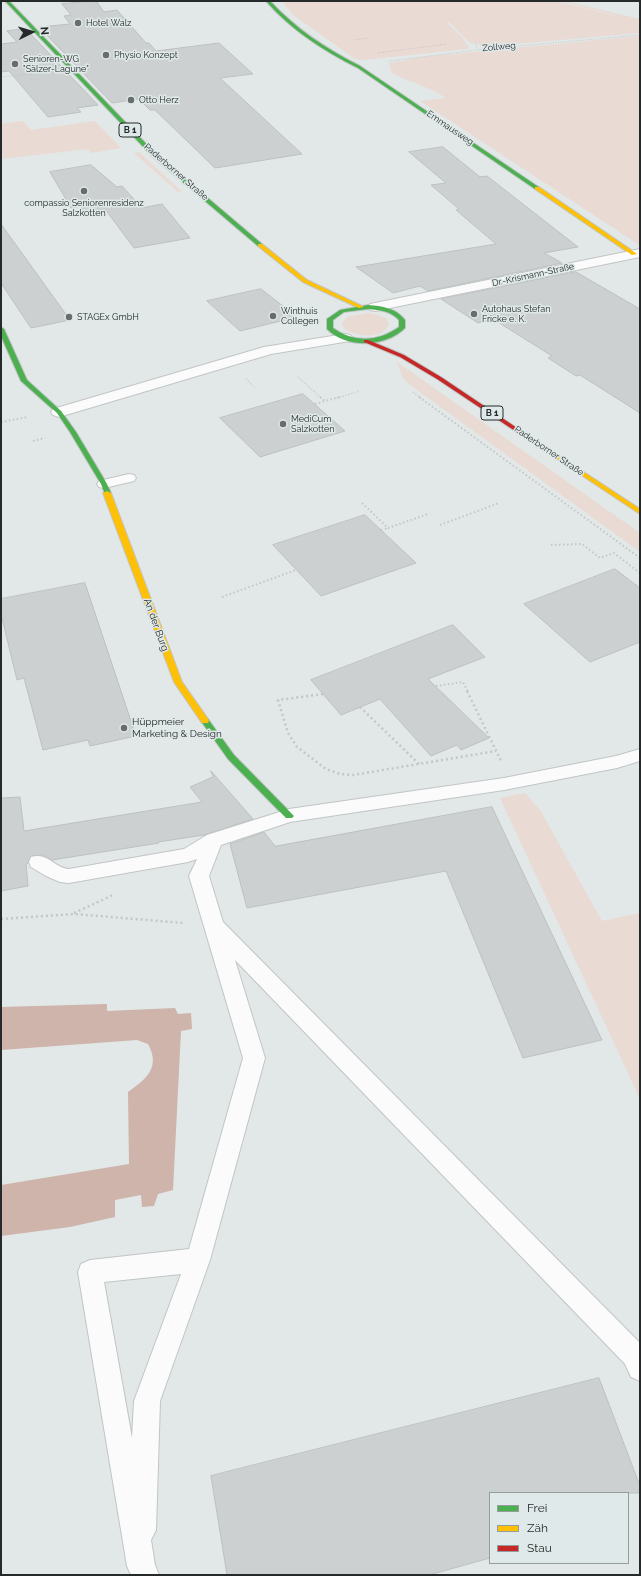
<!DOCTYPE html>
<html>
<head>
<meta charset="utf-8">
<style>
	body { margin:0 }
	#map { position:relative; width:641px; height:1576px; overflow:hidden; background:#e2e7e7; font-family:Raleway,sans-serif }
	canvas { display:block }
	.frame { position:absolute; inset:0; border:2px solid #252929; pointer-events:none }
	.legend { position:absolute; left:489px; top:1492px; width:140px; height:72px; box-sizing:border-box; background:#e0e9e9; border:1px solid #959c9c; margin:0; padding:5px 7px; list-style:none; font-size:12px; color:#252929 }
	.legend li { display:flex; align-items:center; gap:8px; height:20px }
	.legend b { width:20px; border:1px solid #959c9c }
	.north { position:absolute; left:12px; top:12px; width:40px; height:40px; -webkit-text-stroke:3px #e0e9e9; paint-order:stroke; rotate:85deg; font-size:11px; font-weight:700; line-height:16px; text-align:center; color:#252929 }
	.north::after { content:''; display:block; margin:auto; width:14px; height:18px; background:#252929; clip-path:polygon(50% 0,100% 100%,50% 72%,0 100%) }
</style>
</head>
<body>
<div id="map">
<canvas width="641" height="1576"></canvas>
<div class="frame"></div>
<ul class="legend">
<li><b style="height:5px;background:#4caf50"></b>Frei</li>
<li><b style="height:5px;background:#ffc107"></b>Zäh</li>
<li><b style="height:5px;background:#c62828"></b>Stau</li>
</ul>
<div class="north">N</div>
</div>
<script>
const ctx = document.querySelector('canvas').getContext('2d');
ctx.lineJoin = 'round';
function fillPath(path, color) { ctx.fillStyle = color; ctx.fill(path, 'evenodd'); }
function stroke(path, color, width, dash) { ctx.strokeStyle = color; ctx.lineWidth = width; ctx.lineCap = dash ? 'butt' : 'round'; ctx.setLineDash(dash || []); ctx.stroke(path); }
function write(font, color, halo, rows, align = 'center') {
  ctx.font = font + ' Raleway,sans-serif'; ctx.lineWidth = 3; ctx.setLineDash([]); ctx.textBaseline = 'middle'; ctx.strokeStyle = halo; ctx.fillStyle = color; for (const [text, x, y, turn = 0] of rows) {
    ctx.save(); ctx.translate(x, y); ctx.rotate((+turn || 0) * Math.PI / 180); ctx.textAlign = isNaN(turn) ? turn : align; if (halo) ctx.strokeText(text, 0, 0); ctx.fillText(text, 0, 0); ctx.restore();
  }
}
fillPath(new Path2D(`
	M282,1H554L638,21L559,1H564L640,19V33L480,47V44L470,43L449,22L447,23L461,36L469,47L467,49L364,60L355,59L320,34L293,15Z
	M640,36V244H638L420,101L446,98C430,87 410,82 392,73L389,63L422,57Z
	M23,121L31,130L95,121L121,148L91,153L88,149L1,159V124Z
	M139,152L181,191L178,192L134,153Z
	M367,313L374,314L386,318L389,325C381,340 354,337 343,327L342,323L347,317Z
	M397,362L640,533V552L409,384L403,378Z
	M525,793L540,810L602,921L640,913V1099L500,798Z`), '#e9dad3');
fillPath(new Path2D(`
	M107,1004V1011L175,1008L178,1014L191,1013L192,1029L181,1031L173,1190L158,1194L154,1206L142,1207L141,1195L115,1200V1217L70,1227L1,1236V1185L129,1164L128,1092C146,1079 161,1068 148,1044L137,1040L1,1050V1007Z`), '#ceb4aa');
const building = new Path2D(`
	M93,1L97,2L104,12L117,10L146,43H149L156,51L219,43L253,74L220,78L302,154L215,168L155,110H150L139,99L112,103L39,27L70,24L64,16L71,15L62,4Z
	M26,29L98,105L77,108L81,112L48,117L9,71L1,72V44L17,42L7,31Z
	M443,147L480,177L487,176L578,247L544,253L562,263L428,291L420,286L393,293L356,267L496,244L456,210L459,209L431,185L446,183L409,152Z
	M91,165L117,187L122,186L142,208L162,204L190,238L134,248L105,209L85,213L81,206L71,208L50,172Z
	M1,224L70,320L31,328L1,283Z
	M576,272L640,309V413L580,375L576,376L548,358L552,356L493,319L478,323L441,299Z
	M261,289L297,317L240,331L207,301Z
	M303,394L345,431L260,457L220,418Z
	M365,515L416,563L321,596L273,545Z
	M615,569L640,588V642L590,662L524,604Z
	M85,583L136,736L90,746L88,740L43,750L24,678L17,680L1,614V599Z
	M453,625L485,657L428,679L489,738L461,750L457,745L431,756L380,699L341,715L311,680Z
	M211,771L253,819L204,835L158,842L159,843L52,860L42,855L31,856L28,863L26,864L28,886L1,891V798L20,797L24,831L202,802L190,787L213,777Z
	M492,807L602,1040L523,1058L446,871L247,908L230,844L264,832L275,846Z
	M599,1378L640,1486V1493H490V1558L429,1575H227L211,1476Z`);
fillPath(building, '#cdd0d0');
stroke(building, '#bdc0c0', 1);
const lane = new Path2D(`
	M129,474L134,475L136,478L134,481L104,488L99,487L97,484L99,481Z
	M640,749V761L617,768L504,790L290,822L221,845L209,876L223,922L640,1343V1381L631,1377L625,1364L235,960L265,1058L210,1260L160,1401L156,1530L151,1540L155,1565L159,1575H131L127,1566L78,1272L81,1264L90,1260L189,1249L243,1058L189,876L197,859L188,862L69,883L60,882L46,876L31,867L29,862L31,857C48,852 54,868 69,869L184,849L207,835L289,809L504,778L616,756ZM181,1274L134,1401L132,1438L104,1282Z`);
const street = new Path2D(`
	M640,249V257L375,311L370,310L368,307L370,304L375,303Z
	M345,334L350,335L352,338L350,341L271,354L59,417L53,415L51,412L53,409L264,347Z`);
const fast = new Path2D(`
	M5,1H9L156,154L262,244V246H258L152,156Z
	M266,1H270C296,29 326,49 360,66L540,188L535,189L358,68C324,51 291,30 266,1Z
	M368,305C382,306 396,308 405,320V328C386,347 346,349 327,329V319L340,310ZM368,309C380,310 391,311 399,320V327C378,342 354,343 333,328V320L344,312Z
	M1,327L4,329L27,380L61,411L76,432L107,484L111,493L109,494H105L101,484L70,432L57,413L21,381L1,336Z
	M205,718L208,719L234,755L292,814L294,816L292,818H286L228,759L201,721Z`);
const slow = new Path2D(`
	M535,187H539L637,254L632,255L535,189Z
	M258,244H262L307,280L364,307L359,308L303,282L258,246Z
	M523,432L640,509V514L521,435V433Z
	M107,491L111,493L182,682L208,719L209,721L208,723H202L174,682L103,493Z`);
const jam = new Path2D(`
	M364,340H368L404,355L441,377L526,434L525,435H521L437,379L400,357L364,342Z`);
stroke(lane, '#c1c5c5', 2);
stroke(street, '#c1c5c5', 2);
stroke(fast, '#c1c5c5', 2);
stroke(slow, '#c1c5c5', 2);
stroke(jam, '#c1c5c5', 2);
stroke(new Path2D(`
	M354,40L368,38
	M476,44L477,49
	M378,53L447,44
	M389,61L485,49L640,35
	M1,77L44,73`), '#c5c6c6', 1, [1, 1.5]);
stroke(new Path2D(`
	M298,377L321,398
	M246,379L255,388
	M413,392L421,398
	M337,398L360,391`), '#c5c6c6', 1.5, [1, 2]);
stroke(new Path2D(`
	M320,397L325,401L340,397
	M419,397L640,558
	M315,404L325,401
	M1,422L28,417
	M33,441L45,438
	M362,503L388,528L428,514
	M440,525L499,503
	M381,530L388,528
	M551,545L582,544L600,558L614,553L640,573
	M222,597L296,570
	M436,686L463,682L468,692`), '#c5c6c6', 2, [1.5, 2.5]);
stroke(new Path2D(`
	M467,691L501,761
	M323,694L278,700L288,733L297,747L326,769L340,774L353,775L496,751
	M360,707L419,764
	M74,913L113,895
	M1,919L74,914L184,923`), '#c5c6c6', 2.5, [2, 3]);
fillPath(lane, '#fbfbfb');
fillPath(street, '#fbfbfb');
fillPath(fast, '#4caf50');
fillPath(slow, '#ffc107');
fillPath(jam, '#c62828');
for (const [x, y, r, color] of [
	[78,23,4,"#676c6c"],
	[106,55,4,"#676c6c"],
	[15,64,4,"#676c6c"],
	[131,100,4,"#676c6c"],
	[84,191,4,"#676c6c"],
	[474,314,4,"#676c6c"],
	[273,316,4,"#676c6c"],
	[69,317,4,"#676c6c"],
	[283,424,4,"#676c6c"],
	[124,728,4,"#676c6c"]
]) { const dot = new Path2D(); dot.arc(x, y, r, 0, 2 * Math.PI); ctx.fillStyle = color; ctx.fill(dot); stroke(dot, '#e0e9e9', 1.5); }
write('9px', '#252929', '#e0e9e9', [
	["Hotel Walz",86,23],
	["Physio Konzept",114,55],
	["Senioren-WG",23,59],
	["\"Sälzer-Lagune\"",23,69],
	["Otto Herz",139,100],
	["compassio Seniorenresidenz",84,203,"center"],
	["Salzkotten",84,213,"center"],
	["Autohaus Stefan",482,309],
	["Fricke e. K.",482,319],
	["Winthuis",281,311],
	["Collegen",281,321],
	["STAGEx GmbH",77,317],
	["MediCum",291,419],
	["Salzkotten",291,429]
], 'left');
write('9px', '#252929', '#e0e9e9', [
	["Zollweg",499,47,-5],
	["Emmausweg",450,128,34],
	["Paderborner Straße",176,172,41],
	["Dr.-Krismann-Straße",533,275,-12],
	["Paderborner Straße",549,451,34]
]);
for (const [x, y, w] of [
	[130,130,22],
	[492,413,22]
]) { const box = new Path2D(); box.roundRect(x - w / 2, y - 7, w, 14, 3); ctx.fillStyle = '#e0e9e9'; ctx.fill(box); stroke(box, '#252929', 1); }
write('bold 9px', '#252929', null, [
	["B 1",130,130],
	["B 1",492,413]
]);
write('10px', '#252929', '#e0e9e9', [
	["An der Burg",156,625,70]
]);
write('10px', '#252929', '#e0e9e9', [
	["Hüppmeier",132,722],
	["Marketing & Design",132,734]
], 'left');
</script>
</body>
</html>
